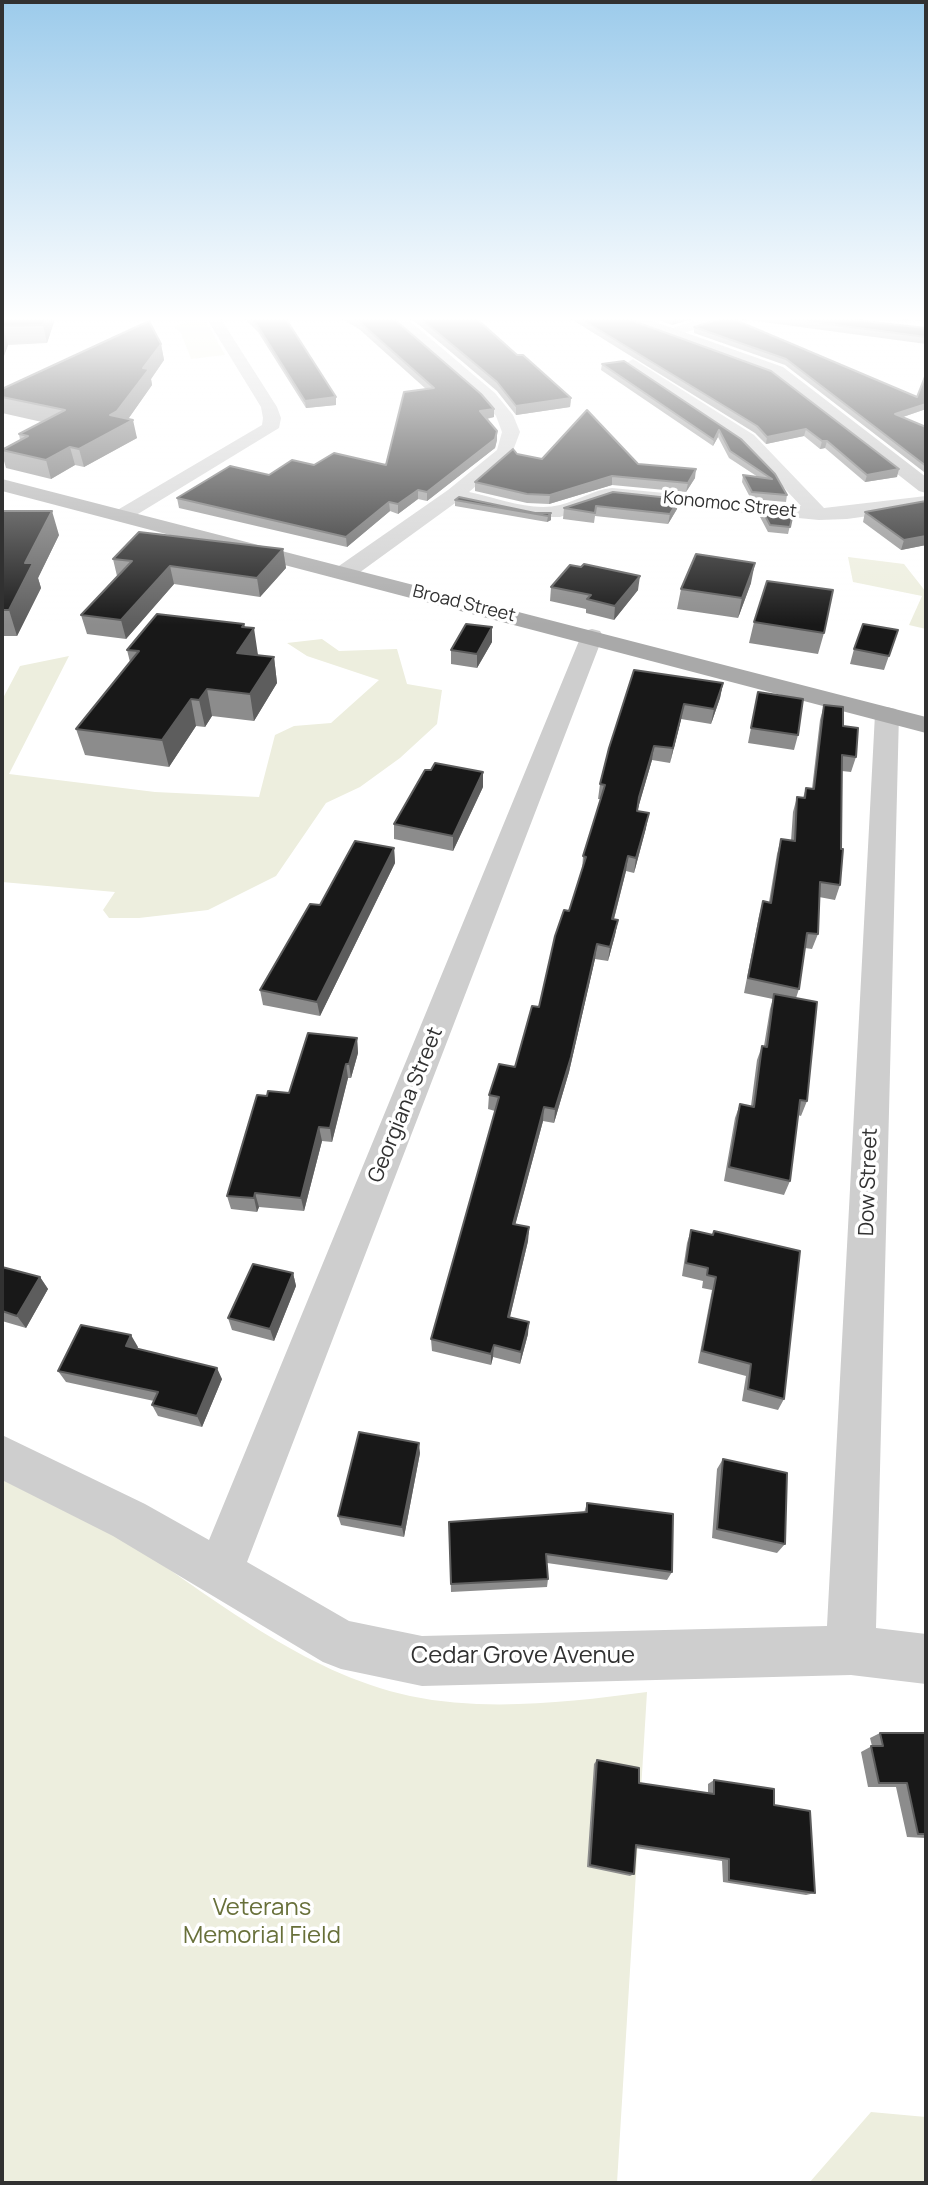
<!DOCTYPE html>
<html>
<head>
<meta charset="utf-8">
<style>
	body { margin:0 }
	#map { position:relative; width:928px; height:2185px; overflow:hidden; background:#fff; font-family:Manrope,sans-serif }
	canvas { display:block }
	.frame { position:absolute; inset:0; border:4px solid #313131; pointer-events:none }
</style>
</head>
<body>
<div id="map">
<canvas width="928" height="2185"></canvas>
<div class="frame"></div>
</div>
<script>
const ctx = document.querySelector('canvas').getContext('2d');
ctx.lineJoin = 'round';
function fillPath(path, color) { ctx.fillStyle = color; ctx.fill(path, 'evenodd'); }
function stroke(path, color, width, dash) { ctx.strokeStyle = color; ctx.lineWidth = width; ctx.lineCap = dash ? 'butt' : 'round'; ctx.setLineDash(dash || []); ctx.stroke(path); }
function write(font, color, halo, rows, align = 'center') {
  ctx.font = font + ' Manrope,sans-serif'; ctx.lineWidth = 7; ctx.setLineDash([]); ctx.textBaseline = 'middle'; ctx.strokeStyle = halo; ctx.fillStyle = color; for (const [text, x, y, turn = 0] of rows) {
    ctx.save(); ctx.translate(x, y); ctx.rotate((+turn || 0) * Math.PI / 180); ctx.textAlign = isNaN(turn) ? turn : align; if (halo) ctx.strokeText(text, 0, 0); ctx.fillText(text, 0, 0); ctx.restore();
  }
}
fillPath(new Path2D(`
	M202,320L207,323L225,355L191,359L181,333L173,326Z
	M848,557L904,564L926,592V629L909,625L922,596L853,582Z
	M322,639L339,651L397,649L407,684L442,690L437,724L400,758L360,787L326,803L276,876L208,910L139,918H109L103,910L115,892L2,882V700L20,666L69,656L9,774L155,792L259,797L275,735L294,726L331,723L379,680L307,656L287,643Z
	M2,1476C43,1494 86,1514 124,1539C215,1598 301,1672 410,1696C487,1712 570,1702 647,1692L617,2183H2Z
	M871,2112L926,2117V2183H809Z`), '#edeede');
fillPath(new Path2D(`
	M207,319H221L277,407L281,418L279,428L128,520H114L111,516L114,512L262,425L263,418L261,407Z
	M389,319H406L417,327L495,393L513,415L520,432L511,456L469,492C497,498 532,512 560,505C579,500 593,490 612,488L801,506L742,443L627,367L625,364L633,359L754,435L824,508L926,496V508L847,519L819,520L612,500L560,517H535L458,501L352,578H336L333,573L336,568L448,490L497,450L502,432L496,416L483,401Z
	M699,319H721L719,322L674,336L667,332L669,329Z
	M592,629L600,631L603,636L247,1562L349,1621L422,1636L827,1626L875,714L878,709L887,707L896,709L899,714L876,1628L926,1634V1684L851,1675L422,1686L341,1669L323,1662L113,1536L2,1480V1435L145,1504L209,1540L581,636L584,631Z`), '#cecece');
fillPath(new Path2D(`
	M624,319H647L783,367L926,477V493L919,491L771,375L626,322Z`), '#bbb');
fillPath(new Path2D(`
	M2,479L926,717V733L2,491Z`), '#a9a9a9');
fillPath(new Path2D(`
	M2,319H55L47,343L8,345L2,361Z
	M245,319H286L336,397V405L306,408L258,332Z
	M342,319H394L494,409V417L487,419L497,440L495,448L427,501L418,499L398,514L390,511L347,547L179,508L177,498L269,475L314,465H386L426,389L359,329Z
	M410,319H477L517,355L571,398L570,407L516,415L497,391L419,325Z
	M571,319H628L897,477L865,482L825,448L820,449L804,436L766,444L755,433Z
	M655,319H691L672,325Z
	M741,319H847L926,328V344Z
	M901,319H926V322Z
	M694,327L917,397L926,374V409L903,417L926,427V472H924L785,365L694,333Z
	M161,344L164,360L151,379L152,385L128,419L137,438L84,467L75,465L51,479L6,468L2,454V449L20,440L19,434L42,422L2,413V389Z
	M602,364L741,439L787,495L786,502L751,499L742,482L743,475L758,477L729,458L718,437L713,446L601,370Z
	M517,454L542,459L638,464L695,478L686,492L612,485L549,504L527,503L475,491V482Z
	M613,492L677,509L668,524L595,516L594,523L563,519L564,508Z
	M455,500L535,513H551V520L547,522L455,506Z
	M926,501V545L901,550L863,522L865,512Z
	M762,510L793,513L788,534L768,532L760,517Z
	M2,511L59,535L38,578L41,588L17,636H2Z
	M283,549L286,568L260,597L174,584L126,639L87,634L81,615L117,576L113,559Z
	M751,583L738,618L677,609L681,589Z
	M551,587L638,590L614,620L586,613V609L550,601Z
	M754,622L824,633L818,654L749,643Z
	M244,624L245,627L258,655L274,657L277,683L254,721L212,716L205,727L196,726L169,767L85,755L76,729L130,662L127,650Z
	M492,627V642L477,668L451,664V650Z
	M898,630L884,670L850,664L854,649Z
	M634,670L723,683L720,698L711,724L681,719L670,763L652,760L637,811L646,828L634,873L626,871L614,919L618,920L615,935L608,961L595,959L569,1072L554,1123L543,1121L515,1225L529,1227L528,1241L510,1317L528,1334L520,1364L493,1357L491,1365L432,1351L431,1339L495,1111L488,1109L489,1095L515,1067L539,1007L582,871L583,856L601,799H598L600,784Z
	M758,692L798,735L794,750L748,743Z
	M824,705L843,726L856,757L851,772L842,771L840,885L835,900L819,897L818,934L812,949L805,948L799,989L796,998L807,1101L801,1116L798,1115L790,1181L784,1195L724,1181L735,1118L740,1104L751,1106L757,1060L762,1046H764L770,1009L773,999L744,993L759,916L763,901L769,902L777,854L781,839L791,841L793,812L797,797L803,798L806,788L812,789L820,720Z
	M483,787L453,851L394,839V824Z
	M394,848L395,863L320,1016L263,1005L260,990L320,905Z
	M357,1038L358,1053L351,1078H348L332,1142L322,1141L304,1211L259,1207L257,1212L231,1209L227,1196L267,1096L289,1093Z
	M691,1230L784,1399L778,1410L742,1401L746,1376L698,1363L712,1290L702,1288L703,1281L682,1276L687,1243Z
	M2,1267L40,1277L48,1289L26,1328L2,1321Z
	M293,1273L296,1286L274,1341L232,1330L228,1318Z
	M138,1347L137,1349L222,1379L202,1427L158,1416L152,1405L154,1401L66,1382L58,1371Z
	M420,1453L404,1537L341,1525L338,1516Z
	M723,1459L785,1544L777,1553L712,1538L717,1469Z
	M587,1503L672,1572L667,1580L547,1563L548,1579L547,1587L451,1592L449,1522L584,1513Z
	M880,1733H926V1838L907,1837L896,1787H868L861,1752L872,1746L870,1738Z
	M597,1760L639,1783L708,1793V1784L714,1780L774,1805L815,1893L806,1895L723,1882L722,1861L635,1848L634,1874L630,1876L587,1867L594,1764Z`), '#8c8c8c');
fillPath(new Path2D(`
	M44,319H55L47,343L43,325Z
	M673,319H691L672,325Z
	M3,326L8,345L2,361V329Z
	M161,344L164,360L151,379L152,385L124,425L133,420L137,438L84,467L79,449L110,415Z
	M336,397V405L306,408L305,401Z
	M571,398L570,407L516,415V406Z
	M926,404V409L894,420L895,414Z
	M494,409V417L480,420V411Z
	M806,429L804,436L766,444L767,437Z
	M719,430L718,437L713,446L714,440Z
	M497,431V440L495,448L427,501V492Z
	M822,441H827L825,448L820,449Z
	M70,447L75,465L51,479L46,460Z
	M696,469L695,478L686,492L688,483Z
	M899,469L897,477L865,482L867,475Z
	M612,476V485L549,504L550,495Z
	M418,490V499L398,514V504Z
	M679,499L677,509L668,524L670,514Z
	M389,502L390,511L347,547L346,537Z
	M52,511L59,535L38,578L41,588L17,636L9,610L25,563Z
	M551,513V520L547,522L548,516Z
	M926,536V545L901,550L904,540Z
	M283,549L286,568L260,597L257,578Z
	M755,563L751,583L738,618L742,598Z
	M170,566L174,584L126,639L121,620Z
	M640,576L638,590L614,620L615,606Z
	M244,624L247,639L254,628L258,655L237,653L242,627Z
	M492,627V642L477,668V654Z
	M274,657L277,683L254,721L250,694Z
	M723,683L720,698L711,724L714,709Z
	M207,689L212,716L205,727L199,700Z
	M191,699L196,726L169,767L162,740Z
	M684,704L681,719L670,763L673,748Z
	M654,746L652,760L637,812L639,797Z
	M483,772V787L453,851V836Z
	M649,813L646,828L634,873L636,858Z
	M394,848L395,863L320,1016L317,1002Z
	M628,856L626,871L610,934L612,919Z
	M618,920L615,935L608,961L610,947Z
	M597,944L595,959L569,1072L554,1123L555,1109Z
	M357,1038L358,1053L351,1078L349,1064Z
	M346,1064L348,1078L332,1142L330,1128Z
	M544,1107L543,1121L512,1237L513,1224Z
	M319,1127L322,1141L304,1211L301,1198Z
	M255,1193L259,1207L257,1212L254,1198Z
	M529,1227L528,1241L507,1329L508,1317Z
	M293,1273L296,1286L274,1341L270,1329Z
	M40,1277L48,1289L26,1328L17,1316Z
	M529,1322L528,1334L520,1364L521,1352Z
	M131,1335L138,1347L133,1358L126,1346Z
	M494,1345L493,1357L491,1365V1354Z
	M217,1368L222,1379L202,1427L197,1416Z
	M419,1443L420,1453L404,1537L402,1527Z`), '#5d5d5d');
const building = new Path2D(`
	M2,319H44L43,325L3,326L2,329Z
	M251,319H286L336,397L305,401L257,325Z
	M356,319H394L481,394L494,409L480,411L497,431L495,439L427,492L418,490L398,504L389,502L346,537L177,498L230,466L269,475L292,460L314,465L334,453L386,465L404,392L434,388Z
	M421,319H477L517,355H523L571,398L516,406L497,382Z
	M581,319H628L771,371L899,469L867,475L827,441H822L806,429L767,437L757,426Z
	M720,319H733L917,397L926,374V404L895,414L926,427V466L786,359L694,327Z
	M790,319H847L926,328V337Z
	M149,321L161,344L143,368L149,369L117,411L110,415L133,420L79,449L70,447L46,460L2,450L28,436L19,434L65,410L2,397V389Z
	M624,361L741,439L775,474L787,495L752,492L743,475L772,479L730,451L719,430L714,440L602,364Z
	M587,410L638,464L696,469L688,483L612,476L550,495L527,494L475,482L513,449L517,454L542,459Z
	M613,492L679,499L670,514L596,506L595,513L564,508Z
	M459,497L535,513H551L548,516L455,500Z
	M926,501V536L904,540L865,512Z
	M762,510L793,513L790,527L770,525Z
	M2,511H52L25,563H33L9,610H2Z
	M139,532L283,549L257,578L170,566L121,620L81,615L132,561L113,559Z
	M696,554L755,563L742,598L681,589Z
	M584,564L640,576L615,606L587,599L591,595L551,587L570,565L581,567Z
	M767,581L833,590L824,633L754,622Z
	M157,614L244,624L242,627L254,628L237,653L274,657L250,694L207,689L199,700L191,699L162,740L76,729L139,651L127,650Z
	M466,624L492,627L477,654L451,650Z
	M863,624L898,630L889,656L854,649Z
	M634,670L723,683L714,709L684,704L673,748L654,746L639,797L637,811L649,813L636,858L628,856L612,919L618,920L610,947L597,944L571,1057L555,1109L544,1107L513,1224L529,1227L508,1317L529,1322L521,1352L494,1345L491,1354L431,1339L499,1097L489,1095L499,1064L515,1067L532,1006L539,1007L555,936L564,910L569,911L586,857L583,856L605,785L600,784L609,748Z
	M758,692L803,699L798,735L751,728Z
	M824,705L843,707V726L858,728L856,757L842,755L841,849H843L840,885L820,882L818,934L807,933L799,989L748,978L763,901L771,903L781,839L795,841L797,797L805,798L806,788L814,789Z
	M435,763L483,772L453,836L394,824L425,770H431Z
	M355,841L394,848L317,1002L260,990L310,904L320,905Z
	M774,994L817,1002L807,1101L800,1100L790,1181L729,1167L740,1104L754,1107L762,1046L767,1047Z
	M308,1033L357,1038L349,1064H346L330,1128L319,1127L301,1198L255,1193L254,1198L227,1196L257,1095L267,1096L268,1091L289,1093Z
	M691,1230L713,1235L714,1231L800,1251L784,1399L748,1389L751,1364L702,1351L716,1277L707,1275L708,1268L686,1263Z
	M253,1264L293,1273L270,1329L228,1318Z
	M2,1267L40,1277L17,1316L2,1311Z
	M81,1325L131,1335L126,1346L217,1368L197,1416L152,1405L158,1392L58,1371Z
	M359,1432L419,1443L402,1527L338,1516Z
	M723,1459L787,1473L785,1544L717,1529Z
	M587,1503L673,1514L672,1572L546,1554L548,1579L451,1584L449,1522L587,1512Z
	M880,1733H926V1834H918L907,1783H879L871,1746H883Z
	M597,1760L639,1768V1783L714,1794V1780L774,1789V1805L810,1811L815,1893L729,1880V1859L636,1845L634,1874L590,1865Z`);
fillPath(building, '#181818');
stroke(building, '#5d5d5d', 2);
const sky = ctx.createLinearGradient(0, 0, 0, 625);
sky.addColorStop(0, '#9ccbeb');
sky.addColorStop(0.51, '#fff');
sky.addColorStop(1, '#ffffff00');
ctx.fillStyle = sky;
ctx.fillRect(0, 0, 928, 625);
write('18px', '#313131', '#fff', [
	["Konomoc Street",730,505,6],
	["Broad Street",464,604,14]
]);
write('21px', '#313131', '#fff', [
	["Georgiana Street",406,1105,-68],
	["Dow Street",869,1182,-88]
]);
write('24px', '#313131', '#fff', [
	["Cedar Grove Avenue",523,1656]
]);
write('24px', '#68703a', '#fff', [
	["Veterans",262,1908],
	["Memorial Field",262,1936]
]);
</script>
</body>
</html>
